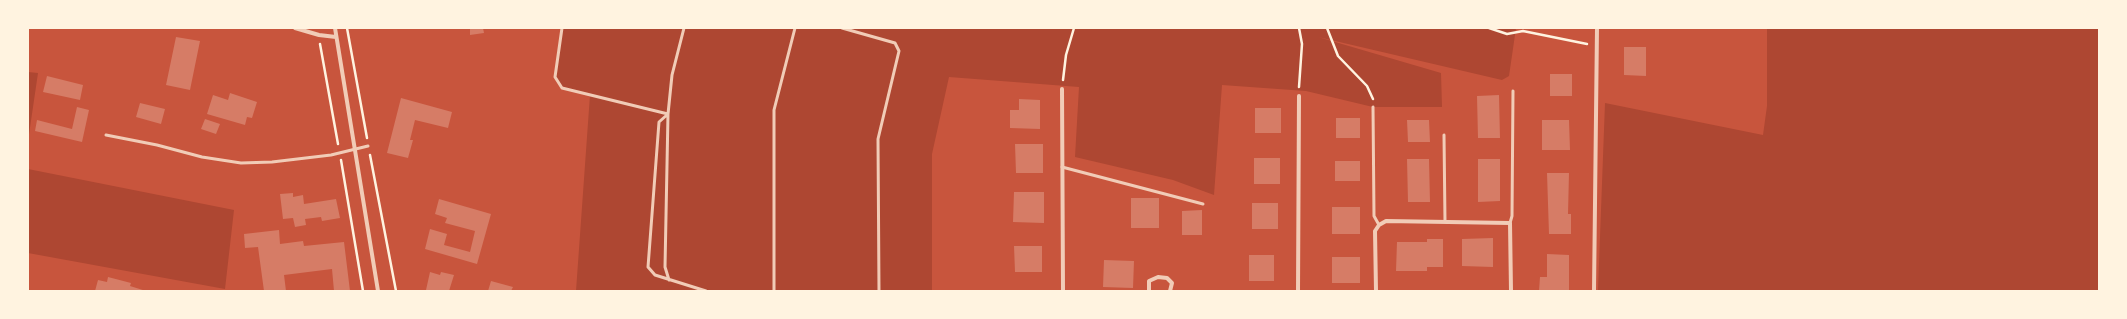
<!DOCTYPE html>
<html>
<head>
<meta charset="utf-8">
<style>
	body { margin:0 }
	#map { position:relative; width:2127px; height:319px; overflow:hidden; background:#c8553d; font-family:"Fira Sans Condensed",sans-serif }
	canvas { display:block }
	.frame { position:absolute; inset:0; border:29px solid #fff3e0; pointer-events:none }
</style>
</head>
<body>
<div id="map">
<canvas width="2127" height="319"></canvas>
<div class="frame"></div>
</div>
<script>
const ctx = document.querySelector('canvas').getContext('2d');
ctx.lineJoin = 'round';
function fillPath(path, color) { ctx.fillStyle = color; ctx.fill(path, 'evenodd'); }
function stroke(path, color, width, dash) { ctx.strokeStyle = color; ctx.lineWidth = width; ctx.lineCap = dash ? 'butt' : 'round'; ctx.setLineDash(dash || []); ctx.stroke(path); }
fillPath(new Path2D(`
	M562,28H1516L1509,76L1502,80L1318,37L1441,73L1442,107H1373L1306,91L1222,85L1214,195L1173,180L1075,157L1079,87L949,77L932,154V291H576L590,95L562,88L555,77Z
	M1767,28H2099V291H1598L1605,103L1763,135L1767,106Z
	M28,72L38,73L28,141Z
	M28,169L234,210L225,289L28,253Z`), '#ae4732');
fillPath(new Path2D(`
	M470,28H483L484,33L470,35Z
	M176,37L200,41L190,90L166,85Z
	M1624,47H1646V76L1624,75Z
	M1550,74H1572V96H1550Z
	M47,76L83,85L80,100L43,92Z
	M230,93L257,102L252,118L247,117L245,125L207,114L213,95L228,100Z
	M1499,95L1500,138H1478L1477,96Z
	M401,98L452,112L448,128L415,120L410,140H413L408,158L387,153Z
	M1019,99L1040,100V129L1010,128V110H1019Z
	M140,103L165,109L161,124L136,117Z
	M77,107L89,110L82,142L35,131L37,120L72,129Z
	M1255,108H1281V133H1255Z
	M1336,118H1360V138H1336Z
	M205,119L220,124L216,134L201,129Z
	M1407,120H1429L1430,142H1408Z
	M1542,120H1569L1570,150H1542Z
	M1015,144H1043V173H1016Z
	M1254,158H1280V184H1254Z
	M1407,159H1429L1430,202H1408Z
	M1478,159H1500V201L1478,202Z
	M1335,161H1360V181H1335Z
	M1547,173H1569L1568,214H1571V234H1549Z
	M1014,192H1044V223L1013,222Z
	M293,193V197L303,195L304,204L336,199L340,218L322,221L321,217L305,219L306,225L295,227L293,218L283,219L280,194Z
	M1131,198H1159V228H1131Z
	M439,199L491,214L477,264L425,249L430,229L447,234L444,245L470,252L475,231L445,223L447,218L435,214Z
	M1252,203H1278V229H1252Z
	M1332,207H1360V234H1332Z
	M1202,210V235H1182V211Z
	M279,230L280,244L303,241L304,246L344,242L350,291H334L332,269L284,275L286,291H264L258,247L245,248L244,234Z
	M1493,238V267L1462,266V239Z
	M1427,239H1443V267H1427V271H1396L1397,242H1427Z
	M1014,246H1042V272H1015Z
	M1547,254L1569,255V291H1539L1540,277H1547Z
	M1249,255H1274V281H1249Z
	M1332,257H1360V283H1332Z
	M1104,260L1134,261L1133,288L1103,287Z
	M430,272L440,275L441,272L454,275L449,291L426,290Z
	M108,277L131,283L130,286L146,291H95L98,280L107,282Z
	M491,281L513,287L511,291H488Z`), '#d67c66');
stroke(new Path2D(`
	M347,28L367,138
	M1299,28L1302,44L1299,87
	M1327,28L1338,56L1367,86L1373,99
	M1489,28L1507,34L1523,31L1587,44
	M320,44L338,144
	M1063,80L1066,55L1074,28
	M370,155L396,291
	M341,160L363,291`), '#fff3e0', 2.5);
stroke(new Path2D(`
	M562,28L555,77L562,88L668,114L659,122L648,267L655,275L706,291
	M842,28L895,43L899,51L878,139L879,291
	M1373,107L1374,216L1379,225
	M106,135L157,145L202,157L241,163L272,162L331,155L368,146
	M1444,135L1445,222
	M1062,167L1203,204
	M1510,223L1512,216L1513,91
	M669,280L665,267L668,114L672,75L684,28
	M774,291V110L795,28`), '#f1ccb7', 3);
stroke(new Path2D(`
	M295,28L319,35L336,37
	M335,28L378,291
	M1062,89L1063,291
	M1149,291V281L1158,277L1167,278L1172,283L1170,291
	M1298,291L1299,96
	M1376,291L1375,231L1379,225L1386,221L1510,223L1511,291
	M1594,291L1597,28`), '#f1ccb7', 4);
</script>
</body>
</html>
